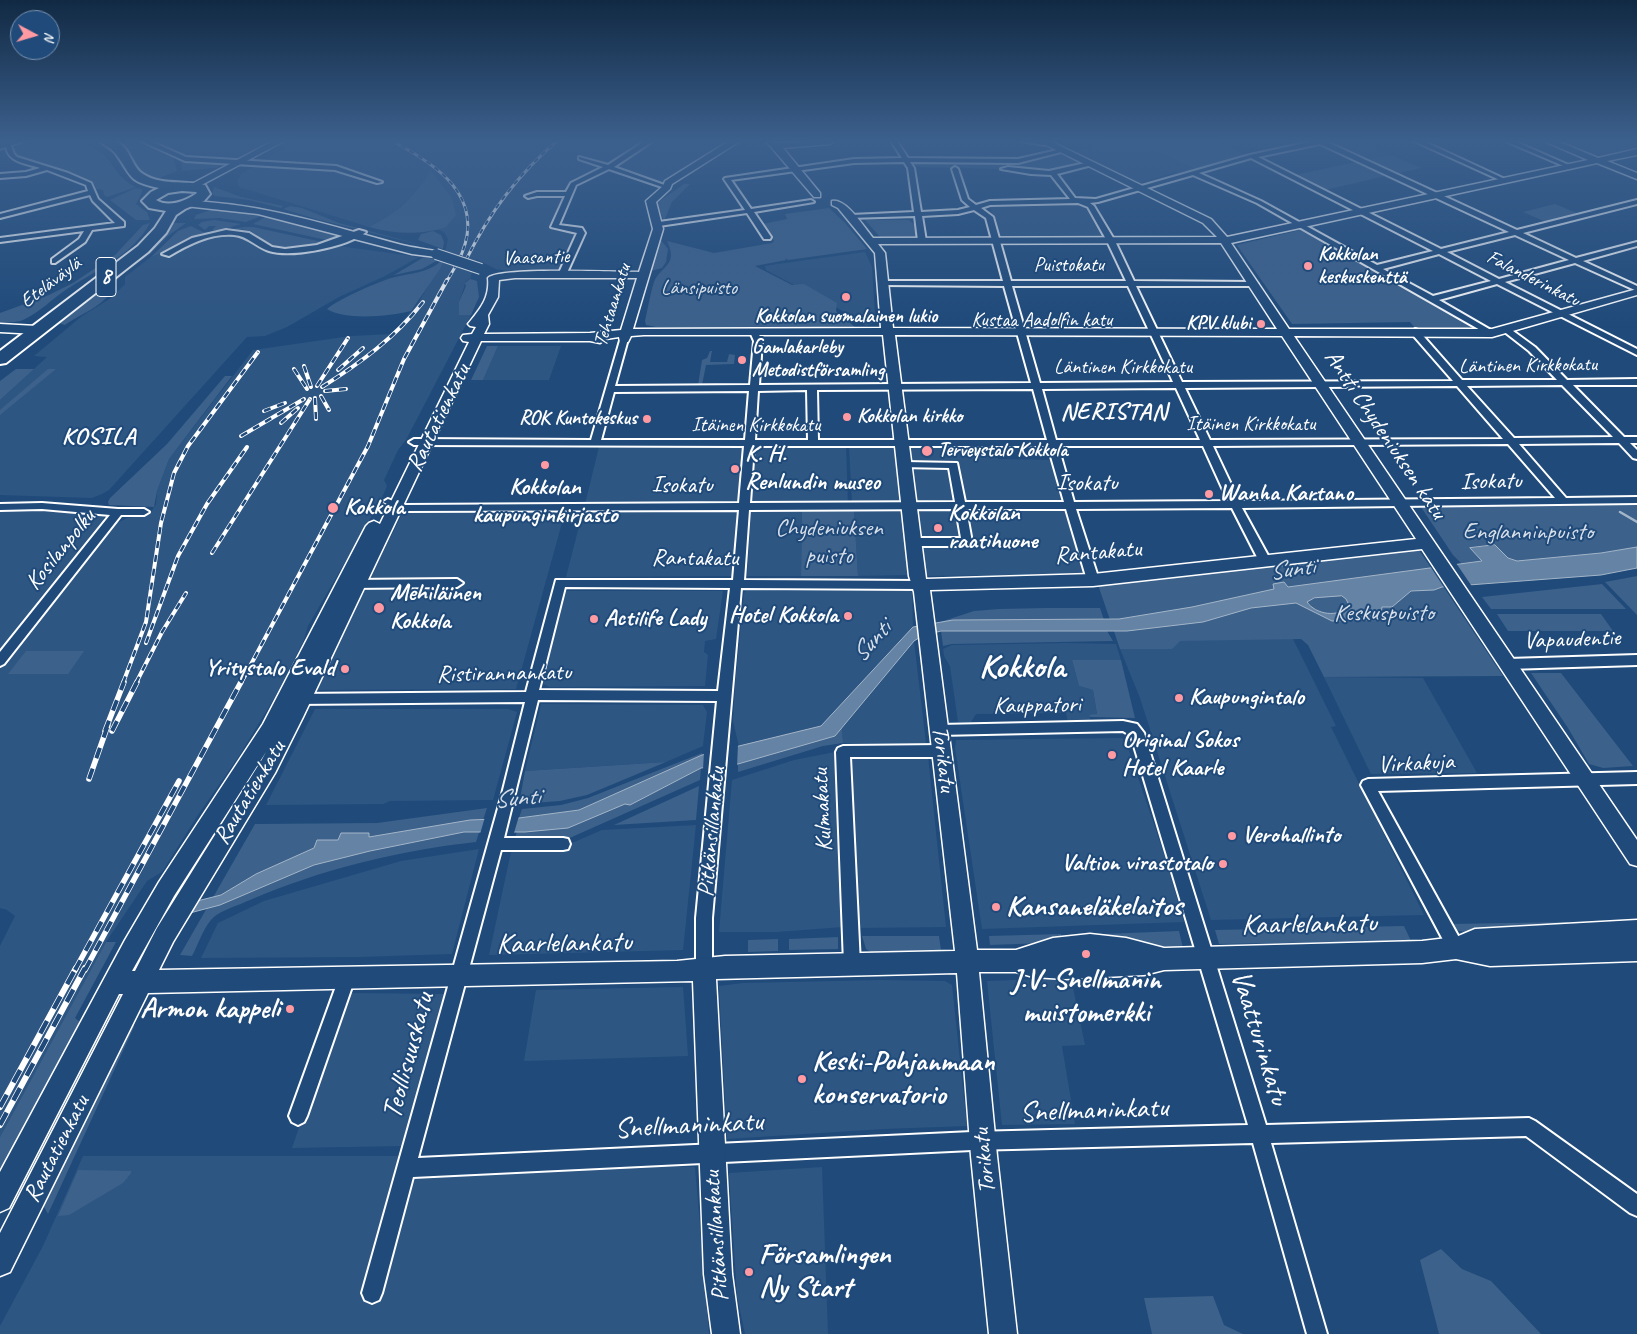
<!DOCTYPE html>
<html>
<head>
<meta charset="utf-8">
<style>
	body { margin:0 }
	#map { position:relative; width:1637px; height:1334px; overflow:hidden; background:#1f4a7a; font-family:Caveat,sans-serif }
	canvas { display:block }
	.north { position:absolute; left:10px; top:10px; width:50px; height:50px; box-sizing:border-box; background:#1f4a7a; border:1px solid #7992af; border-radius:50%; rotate:96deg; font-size:14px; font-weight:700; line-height:20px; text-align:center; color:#fff }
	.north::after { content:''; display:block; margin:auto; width:18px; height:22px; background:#ff9aa2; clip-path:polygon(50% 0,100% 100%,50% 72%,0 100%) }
</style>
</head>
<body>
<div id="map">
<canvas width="1637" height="1334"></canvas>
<div class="north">N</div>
</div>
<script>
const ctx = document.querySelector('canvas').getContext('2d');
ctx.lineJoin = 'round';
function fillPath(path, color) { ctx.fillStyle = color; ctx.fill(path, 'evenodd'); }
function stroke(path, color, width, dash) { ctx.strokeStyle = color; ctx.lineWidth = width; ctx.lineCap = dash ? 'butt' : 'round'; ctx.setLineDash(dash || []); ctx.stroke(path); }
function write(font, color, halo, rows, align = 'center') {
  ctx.font = font + ' Caveat,sans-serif'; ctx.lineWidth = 4; ctx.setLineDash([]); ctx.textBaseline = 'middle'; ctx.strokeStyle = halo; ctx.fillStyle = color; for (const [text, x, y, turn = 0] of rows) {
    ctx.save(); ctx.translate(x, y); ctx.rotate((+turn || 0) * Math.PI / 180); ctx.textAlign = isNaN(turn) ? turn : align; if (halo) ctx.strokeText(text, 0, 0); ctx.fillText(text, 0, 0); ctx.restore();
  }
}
fillPath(new Path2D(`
	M150,141H271L235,159L208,160L190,159Z
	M297,141H565L557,149L568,141H644L611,163L573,179L568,185L550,225L552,230L569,232L575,235L559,271H509L496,269L476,259L470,279L466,281L459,302L460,314L471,315L406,440L398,450L384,480L387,486L381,500L308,626L303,642L276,695L239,756L198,815L162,872L147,881L106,942L0,1137V946L15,916L7,910L0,908V667L115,524L127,518L149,515L156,504L157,491L169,459L253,350L351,336L392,334L418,303L443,262L448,239L444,232L438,230L445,228L452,198L431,172L416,194L393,214L369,227L239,187L237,182L241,174Z
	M655,141H729L663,182L658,183L617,168V166Z
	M1109,141H1136L1197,170L1185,173L1174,172L1141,183L1075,152Z
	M1328,141H1362L1391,155L1368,159Z
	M1558,141H1637V147L1594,156Z
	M989,204H1085L1092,212L1106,238L999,237Z
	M240,230H248L258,235L419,257L385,276L339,297L287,327L265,336L247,337L109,490L102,494L92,498L0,495V400L47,357L34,356L82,316L111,298L125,284V277L151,257L213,233Z
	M865,252L872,267L875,314L873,323L866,326L836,307L766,270L765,266L771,265Z
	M498,346H561L549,380H483Z
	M994,444L998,459L1054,460L1066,502L915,504L909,445Z
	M744,446L739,504H585L599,447Z
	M755,446H846L848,504L751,505Z
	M849,446H898L904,504H852Z
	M1067,508L1087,574L923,576L915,509Z
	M0,510L97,513L104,517L103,524L0,652Z
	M404,510L565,512L516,689L317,690L364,591L369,589L374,578L371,576Z
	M738,510L732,576L566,577L583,511Z
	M751,510H802L801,576H747Z
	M854,510H904L910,575L858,576Z
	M907,590L912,592L913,627L821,726L739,747L733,721L735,685L744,593L746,591Z
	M566,591H723L716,639L705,641L704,652L708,655L705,686L549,687L542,683Z
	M1210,639H1293L1336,726L1331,727L1424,915L1211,920L1140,698L1120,649H1171L1179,641Z
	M914,641L926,743H843L842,727Z
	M1067,643L1116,644L1121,660H1072L1079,686L1093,690L1097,715H1089L1091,722H1068L1066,713L976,714L971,722H958L950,666L944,656L943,649L952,645Z
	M1324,677L1423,678L1477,773L1371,774Z
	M541,704L703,705L707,712L703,746L666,762L525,771Z
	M315,709H508L517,712L493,800L390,801L383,804L266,805Z
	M1122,738L1126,742L1165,857L1184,922L982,929L955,748L956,740Z
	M835,752L843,927L777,932H719L732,780L794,760Z
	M928,756L946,927L857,928L849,758Z
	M696,825L683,950L489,955L512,847L565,846L602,830Z
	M479,849L452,954L359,957L201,958L218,923L264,901L401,861Z
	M1071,978L1085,1045L1062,1046L1075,1124L1002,1125L987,981Z
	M881,980L945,981L952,985L967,1126L884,1129L727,1139L719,986L743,983Z
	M683,987L688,1056L524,1061L536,990Z
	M345,993L447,994L404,1146L292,1148Z
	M83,1156H401L695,1167L709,1334H0V1326L43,1246Z
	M822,1167L828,1334H745L737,1296L729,1173Z`), '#2e5683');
fillPath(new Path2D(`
	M28,141C54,141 87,135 106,157C117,170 119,179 136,187L107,197L104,195L103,190L96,189L95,185L71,173L29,160L15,154L13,148L15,146Z
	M133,141H137L173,158L177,171L156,179L144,175L137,167L131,155L121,145Z
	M1136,141H1219L1245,155L1197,170Z
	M1059,153L1084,165L1050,172L1013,168L1011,163Z
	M1391,155L1421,168L1399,173L1368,159Z
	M181,160L220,163L226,164L215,168L182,171Z
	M913,161L999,162L1004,163L1006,169L921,167L915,166Z
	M1356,162L1385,176L1325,190L1295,175Z
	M431,171L452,198L456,215L445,228C420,235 394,234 369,227C400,211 412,200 431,171Z
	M684,184H690L672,202L664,221L657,203Z
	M214,187L241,197L283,206L281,208L249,200L215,196L212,194Z
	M136,188L142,189V192L136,204L147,212L150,220H136L110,200Z
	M1555,204L1579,214L1546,222L1523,212Z
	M290,206L302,208L339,223L425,246L316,219L283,209Z
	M829,208L845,223L867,249L788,260L785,258L786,260L755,266L792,285L804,284L837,303L836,311L856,328L656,327L646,325L645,321C648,308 650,294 654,282C661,265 679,266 667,241L714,253L772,243L774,241L763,224L787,219L785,214Z
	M213,209L266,214L246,222L220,218L194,219L196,215Z
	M269,215L333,234L336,237L331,241L253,224Z
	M214,220L241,224L221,230H212L216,226H209L205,230L198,225L202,222Z
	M865,220H909L916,226L919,237L881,238Z
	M150,223C134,254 95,271 67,289C52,299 39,313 23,320C16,323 8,322 0,323V313L49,295L73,283L115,255L143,225Z
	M172,223H186L169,235L150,254L124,273L113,284L103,285Z
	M191,226L203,232L213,233L151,257L178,231Z
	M244,227H253L327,243C312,247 284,253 270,246C262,242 258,233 248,230C243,229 237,230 233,229Z
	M1300,230L1474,326L1467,328H1415L1410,322L1292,324L1237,245Z
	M433,231L441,235L444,242L443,249L418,240L421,234Z
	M660,239L668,249L666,262L662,268L651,271Z
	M424,257L438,260L422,269L394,275Z
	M440,262H443L440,269L411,311C390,316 346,321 327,309C336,300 382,280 395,277C411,273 427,273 440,262Z
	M470,279L477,281L479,297L471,315H459V302L466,286L465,283Z
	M107,288H113C105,306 80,314 65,325L58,323L76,306Z
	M1030,334L1146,335L1148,338H1031Z
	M487,346H498L483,380H471Z
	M710,351H712L710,362H727L729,354L735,355L734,364L706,365L702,385H698L702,360L707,358Z
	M16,369H34L0,400V381Z
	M48,369H56L0,415V410Z
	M225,376H232L169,459L157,491L154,507L109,505L108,502L110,498L167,444Z
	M1637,503V547L1601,553L1517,561L1508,558L1494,545L1471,548L1483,561L1462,564L1453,555L1421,507Z
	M802,510H854L858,576H801Z
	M1417,547L1503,676L1324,677L1308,645L1301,639L1180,641L1172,649H1120L1097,582Z
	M1637,576V615L1605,582Z
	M1602,584L1626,609H1491L1482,597Z
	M1045,608H1100L1104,620H976L940,622L974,611L999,609Z
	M1497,614H1601L1613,631H1508Z
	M941,631H1107L1113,641L952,644L943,646Z
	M26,651H84L68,674H8Z
	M1072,660H1121L1135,718L1090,717L1089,715L1097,714L1093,690L1079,686Z
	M1531,673H1561L1633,766L1603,768L1589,764L1568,728Z
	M842,727L843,743L823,746L738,772V764L835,736Z
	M702,753V755L579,810L519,818L522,809L561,805L588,798Z
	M666,762L587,795L560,801L519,804L525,771Z
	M701,768L700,780L563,841L513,842L517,832H525L625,804L630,805Z
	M699,786L696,820L614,825Z
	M487,808L476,842C401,850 319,870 250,900C239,905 225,909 215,916C204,925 199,943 192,956L180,955L255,824L377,823Z
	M1568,922L1572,927L1559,930L1465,932L1455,930L1450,924Z
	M1404,926L1411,941L1219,944L1215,930Z
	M1179,931L1183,948L1103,940L1102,934Z
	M1061,934V938L1045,943L990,945L989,936Z
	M862,936H939L941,950L929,953L871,952L866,949Z
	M838,937V949L789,950V939Z
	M778,939V951L748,952V940Z
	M106,942H116L75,1018L81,1023L0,1178V1137Z
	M130,1020L134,1021V1027L48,1214L43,1205Z
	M78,1170L131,1171V1173L123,1183L69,1215L58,1216Z
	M1441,1249L1462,1269L1491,1281L1541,1334H1439L1420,1260Z
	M1213,1296L1224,1325L1243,1334H1152L1144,1298Z`), '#3c618b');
const water = new Path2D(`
	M1495,545L1508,558L1517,561L1601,553L1637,547V568L1601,575L1442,587L1434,590L1411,591L1392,607H1382L1380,620L1332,621L1296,603L1251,608L1203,622L1127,631H941L922,636L914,641L835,736L738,764L701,768L630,805L625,804L568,828L525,832H464L370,851L314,865L220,905L186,914L193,902L221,895L256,874L314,848L317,840H338L341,833H369V837L470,820L519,818L579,810L702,755L821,726L913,627L953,620L1119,619L1192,607L1274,589L1273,584L1284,582L1288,587L1482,561L1470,548ZM1342,596L1346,599L1349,605C1339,619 1315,614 1307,602L1314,598Z`);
fillPath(water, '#6583a4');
stroke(water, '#a3b5c8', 1);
fillPath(new Path2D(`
	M1456,563L1473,588L1445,589L1430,566Z
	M738,744L737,767L703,770L704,752Z
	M519,816L514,833L480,834L485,817Z`), '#1f4a7a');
stroke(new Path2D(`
	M1620,512L1637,522`), '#a3b5c8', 2.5);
const street = new Path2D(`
	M141,141H150L186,157L336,166L382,182L377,183L335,170L185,161Z
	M645,141H653L614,167L670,187L665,188L609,169L576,185L559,225L582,228L585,233L566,275L559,277L558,275L577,233L551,227L565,196H537L528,198L525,196L537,192H566L571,183L603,167L579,159V157L608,165Z
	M891,141H897L908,158L1018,159L1062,149L1065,151L1018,163L910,162L914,168L921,212L958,210L970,207L962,200L952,169L955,167L958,169L968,199L976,205L990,201L1070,199L1051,175L1031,174L1001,169L1008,167L1049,171L1090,162L1093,164L1092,165L1057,174L1075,198L1096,199L1250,155L1314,141H1325L1517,230L1637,200V204L1523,233L1576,258L1637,242V246L1583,261L1637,286V291L1575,263L1505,282L1637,349V355L1497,284L1439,300L1496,333L1489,335L1257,203L1193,175L1098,202L1090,203L1094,206L1115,241L1134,281L1254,282L1258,284L1254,286H1136L1182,382L1453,381L1412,334L1411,332L1415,329L1418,330L1462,380H1557L1529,351L1502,330L1509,328L1535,347L1567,380L1637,379V385H1573L1624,437H1637V443H1630L1637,450V459L1633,458L1619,443L1519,444L1566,498L1637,497V503L1242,508L1271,561L1265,565L1259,561L1232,508L1076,509L1099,580L1093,584L1087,580L1066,509H966L972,542L967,546H914L909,542L914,538H961L956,509L749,510L744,580L920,581L926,585L920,589L741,588L712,918V969L710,975L704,977L698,975L696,969V918L717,701L538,700L504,838H563L568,839L570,844L568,849L563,850H501L418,1158L972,1132L1248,1125L1131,736L1123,731L939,735L934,734L932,730L934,726L939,725L1123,721L1137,724L1144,733L1266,1125L1529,1118L1535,1121L1637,1194V1216L1630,1213L1526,1136L1271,1143L1327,1334H1307L1253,1143L972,1150L413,1177L382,1293L379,1300L372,1303L365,1300L362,1293L502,794L525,702L294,704L289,703L288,699L289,695L294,694L526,692L556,580H733L739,510L402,511L383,502L388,499L403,505L739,503L744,446L414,445L409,442L414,439L591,440L621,337L628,339L615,386L750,385L754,341L750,332L754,329L757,330L762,341L759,385L1031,383L1004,286L883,285L879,283L883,281H1003L986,218L974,210L958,214L922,216L926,241L922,243L918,241L915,216L849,218V216L851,215L914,212L908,168L904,162L854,163L731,180L751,209L811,200L814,202L754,212L771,237L770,239H764L747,213L659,226L655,224L659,222L745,210L724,179L725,178L854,159L902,158ZM1320,144L1509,232L1441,249L1258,157ZM1251,158L1433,251L1377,265L1261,201L1199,173ZM1078,203L1088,207L1107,241L1126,281H1011L993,217L981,208L990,205ZM1515,235L1569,260L1499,279L1447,252ZM1439,254L1491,281L1433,296L1383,269ZM1012,286H1128L1173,382L1040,383ZM1562,385L1613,437L1514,438L1467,386ZM1457,386L1503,439L1210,440L1185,388ZM1176,388L1200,440H1056L1042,389ZM1033,389L1047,440H818L817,390ZM807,390L808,440H755L758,391ZM749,391L745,440H601L614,392ZM1508,444L1555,498L1239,501L1213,446ZM754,446H1048L1064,502H965L957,463L905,462L900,465L901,467L949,468L955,502L750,503ZM1058,446H1203L1228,501L1074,502ZM565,587L730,588L718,691L539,690Z
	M1021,141H1045L1047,143L1044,145Z
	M1414,141H1423L1507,180L1502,181Z
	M1505,141H1514L1571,166L1566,167Z
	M6,143H10L14,154L17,157L68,173L91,183L98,199L124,222V226L92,230L85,242L55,263H52V259L79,239L84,231L0,242V238L115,223L93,201L90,195L0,218V214L88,191L86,185L47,170L26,176L0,178V174L26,172L40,168C25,163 5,162 6,143Z
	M226,230L249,233L272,247L285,249L317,245L359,230L366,232C347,247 292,258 269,251C256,247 248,236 234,235C211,233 189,244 169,256L162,254L192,238Z
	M42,503L118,509H144L149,512L144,515H121L4,664L0,666V652L110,515L42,509L0,510V504Z
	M457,579L463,583L457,587L349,588L343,584L349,580Z
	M1637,655V665L1508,669L1504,667L1502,664L1504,661L1508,659Z
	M942,745L947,747L949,751L947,755L942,757H850L860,964L858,970L852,972L846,970L844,964L836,752L838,748L843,746Z
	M1637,772V784L1378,791L1462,943L1464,948L1462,953L1456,956L1450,953L1361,785L1363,781L1368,779Z
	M347,970L353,972L355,978L307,1116L304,1122L298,1125L292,1122L289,1116L339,978L341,972Z`);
const secondary = new Path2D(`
	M8,141H25L0,149V143Z
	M273,141H284L194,189L191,190L186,187Z
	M729,141H740L672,184L670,189L656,202L663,229L633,329L881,328L875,253L838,208L832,205V201C846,198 864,227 873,238L1217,237L1203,223L1038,141H1050L1211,219L1227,237L1588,160L1544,141H1557L1598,158L1637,149V155L1607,161L1637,173V179L1597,163L1231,243L1289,329H1492L1637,289V295L1492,337L1294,336L1637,840V866L1630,864L1422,549L1093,586L930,590L977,950H1016L1053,938L1090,934L1126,938L1164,948L1422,941L1456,937L1475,929L1637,920V961L1490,966L1456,959L1422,963L1164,970L1144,975L1065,979L1033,977L1016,972H979L997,1156L1017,1334H989L971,1156L957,973L716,979L732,1274L740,1334H712L704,1274L693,981L148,993L10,1272L0,1276V1233L123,994H119L9,1208L0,1212V1172L125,940L159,882L263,724L366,526L369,523L374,521L380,524L469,342L463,341L461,338L463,335L472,334L476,327L470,326L468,324C480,309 490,298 488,278C499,267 616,272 639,272L653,229L646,201L663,186L665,181ZM1221,243L1277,329L893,328L885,253L878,244ZM515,278H637L621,330L590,333L484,334L489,324L488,315L498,297L499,280ZM644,335H883L909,576L914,592L955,951L725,956L677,961L159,970L173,942L275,773L303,717L481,341H590L600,343L606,339L619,337L620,342H628L631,336ZM895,335L1282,336L1416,539L1093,574L926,579ZM266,752L261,761L157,928L135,971H132L174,896Z
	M766,141L778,143L834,141L830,144L783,148L820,193V197H814Z
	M188,201C261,203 331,226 402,245C414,248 427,249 440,252L441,254L436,257L412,254L258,214L185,206V202Z
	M0,324L37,326L43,330L37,334L0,332Z`);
const highway = new Path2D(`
	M100,141C105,141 112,140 116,142C130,146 131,167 143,174C161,186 185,180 205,185L210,194L204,201L185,209L176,215L166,233L148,252L6,363L0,364V351L138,246L155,228L166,211L149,208L142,201L151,192L159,188C127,181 133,177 116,154C112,148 105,146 100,141ZM182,191L196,192L197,193C186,201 168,208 156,200L168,193Z`);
stroke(street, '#fff', 4);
stroke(secondary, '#fff', 3);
stroke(highway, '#fff', 4);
fillPath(street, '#1f4a7a');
fillPath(secondary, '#1f4a7a');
fillPath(highway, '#1f4a7a');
const railFar3 = new Path2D(`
	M392,141C436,164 485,196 462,253C458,263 452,272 447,281
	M466,260C489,213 517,175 557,141`);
const railFar2 = new Path2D(`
	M304,366L311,387
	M294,369L307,389
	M338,370L363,348
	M317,386L348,338
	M322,387C360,363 395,338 423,302
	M325,391L346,389
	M321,396L329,410
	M315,398L316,419
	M264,411L285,403
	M281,423L298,408
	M241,436L304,399
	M212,553L310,399
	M146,643L178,556L207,504L247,447
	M123,683L146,622L161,523L174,473L188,446L258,352
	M136,683L162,632L186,593
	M241,683L368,446L404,359L447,280`);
const railFar1 = new Path2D(`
	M105,731L124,682
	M112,731L137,682
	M89,779L108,725
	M75,970L179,781
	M85,970L241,682`);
const rail = new Path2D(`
	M0,1107L76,968
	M0,1125L85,968`);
stroke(railFar3, '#fff', 3);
stroke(railFar2, '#fff', 4);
stroke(railFar1, '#fff', 5.5);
stroke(rail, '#fff', 6);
stroke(railFar3, '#1f4a7a', 2, [5]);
stroke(railFar2, '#1f4a7a', 2.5, [7]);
stroke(railFar1, '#1f4a7a', 4, [11]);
stroke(rail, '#1f4a7a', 4.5, [14]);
const secondaryBridge = new Path2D(`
	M436,254L481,269`);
stroke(secondaryBridge, '#fff', 12, []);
stroke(secondaryBridge, '#1f4a7a', 10);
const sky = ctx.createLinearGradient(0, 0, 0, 328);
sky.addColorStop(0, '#112943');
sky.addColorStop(0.43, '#3c608d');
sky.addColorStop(1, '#3c608d00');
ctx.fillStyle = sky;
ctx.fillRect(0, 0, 1637, 328);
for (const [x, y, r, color] of [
	[1308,266,5,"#ff9aa2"],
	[846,297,5,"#ff9aa2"],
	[1261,324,5,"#ff9aa2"],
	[742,360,5,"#ff9aa2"],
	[847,417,5,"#ff9aa2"],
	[647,419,5,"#ff9aa2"],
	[927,451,6,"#ff9aa2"],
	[545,465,5,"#ff9aa2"],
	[735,469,5,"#ff9aa2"],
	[1209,494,5,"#ff9aa2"],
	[333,508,6,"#ff9aa2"],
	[938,528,5,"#ff9aa2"],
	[379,608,6,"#ff9aa2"],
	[848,616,5,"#ff9aa2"],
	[594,619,5,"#ff9aa2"],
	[345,669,5,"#ff9aa2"],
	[1179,698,5,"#ff9aa2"],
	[1112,755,5,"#ff9aa2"],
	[1232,836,5,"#ff9aa2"],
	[1223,864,5,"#ff9aa2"],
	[996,907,5,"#ff9aa2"],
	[1086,954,5,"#ff9aa2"],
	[290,1009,5,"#ff9aa2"],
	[802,1079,5,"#ff9aa2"],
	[749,1272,5,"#ff9aa2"]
]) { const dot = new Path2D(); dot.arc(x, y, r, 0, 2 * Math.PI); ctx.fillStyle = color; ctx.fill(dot); stroke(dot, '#1f4a7a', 2); }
write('bold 20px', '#fff', '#1f4a7a', [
	["Kokkolan",1318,255],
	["keskuskenttä",1318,278],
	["Kokkolan suomalainen lukio",846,317,"center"],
	["KPV klubi",1251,324,"right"],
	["Gamlakarleby",752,348],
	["Metodistförsamling",752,371],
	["Kokkolan kirkko",857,417],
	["ROK Kuntokeskus",637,419,"right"],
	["Terveystalo Kokkola",938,451]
], 'left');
write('20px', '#fff', '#1f4a7a', [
	["Vaasantie",536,258,-2],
	["Puistokatu",1069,266],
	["Falanderinkatu",1533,279,27],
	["Eteläväylä",51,283,-37],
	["Tehtaankatu",613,305,-73],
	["Kustaa Aadolfin katu",1042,321],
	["Läntinen Kirkkokatu",1528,366,-1],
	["Läntinen Kirkkokatu",1123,368],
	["Itäinen Kirkkokatu",1251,425],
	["Itäinen Kirkkokatu",756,426]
]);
write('20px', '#d8dfe8', '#1f4a7a', [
	["Länsipuisto",699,289]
]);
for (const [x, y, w] of [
	[106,277,20]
]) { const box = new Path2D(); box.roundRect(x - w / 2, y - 19.5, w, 39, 4); ctx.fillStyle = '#1f4a7a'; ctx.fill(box); stroke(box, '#fff', 1); }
write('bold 22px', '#fff', null, [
	["8",106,277]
]);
ctx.letterSpacing = '1px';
write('bold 24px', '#fff', '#1f4a7a', [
	["NERISTAN",1114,413],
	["KOSILA",99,438]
]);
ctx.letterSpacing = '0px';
write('24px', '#fff', '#1f4a7a', [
	["Rautatienkatu",439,418,-64],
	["Antti Chydeniuksen katu",1385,435,56],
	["Isokatu",1491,482,-1],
	["Isokatu",1087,484],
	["Isokatu",682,486],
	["Kosilanpolku",61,550,-51],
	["Rantakatu",1098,553,-5],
	["Rantakatu",695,559],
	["Vapaudentie",1572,640,-2],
	["Ristirannankatu",504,674,-1],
	["Kauppatori",1037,706,-1],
	["Torikatu",943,759,83],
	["Virkakuja",1416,764,-3],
	["Rautatienkatu",250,793,-59],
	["Kulmakatu",823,810,-93],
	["Pitkänsillankatu",712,832,-85],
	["Rautatienkatu",57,1149,-63],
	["Torikatu",985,1161,-96],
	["Pitkänsillankatu",717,1236,-94]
]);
write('bold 24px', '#fff', '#1f4a7a', [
	["K. H.",745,455],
	["Renlundin museo",745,483],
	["Kokkolan",545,488,"center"],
	["kaupunginkirjasto",545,516,"center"],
	["Wanha Kartano",1219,494],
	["Kokkola",344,508],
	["Kokkolan",948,514],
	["raatihuone",948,542],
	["Mehiläinen",390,594],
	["Kokkola",390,622],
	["Hotel Kokkola",838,616,"right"],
	["Actilife Lady",604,619],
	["Yritystalo Evald",335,669,"right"],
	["Kaupungintalo",1189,698],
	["Original Sokos",1122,741],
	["Hotel Kaarle",1122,769],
	["Verohallinto",1242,836],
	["Valtion virastotalo",1213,864,"right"]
], 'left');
write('24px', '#d8dfe8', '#1f4a7a', [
	["Chydeniuksen",829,529],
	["puisto",829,557],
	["Englanninpuisto",1528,533],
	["Keskuspuisto",1384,614]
]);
write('italic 25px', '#d8e0e8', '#1f4a7a', [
	["Sunti",1292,570,-8],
	["Sunti",872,642,-48],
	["Sunti",517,799,-5]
]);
write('bold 29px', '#fff', '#1f4a7a', [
	["Kansaneläkelaitos",1006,907],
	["J.V. Snellmanin",1086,980,"center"],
	["muistomerkki",1086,1013,"center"],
	["Armon kappeli",280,1009,"right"],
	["Keski-Pohjanmaan",812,1062],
	["konservatorio",812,1095],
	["Församlingen",759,1255],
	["Ny Start",759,1288]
], 'left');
write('29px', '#fff', '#1f4a7a', [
	["Kaarlelankatu",1309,925,-1],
	["Kaarlelankatu",564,944,-1],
	["Vaatturinkatu",1259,1038,73],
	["Teollisuuskatu",409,1056,-75],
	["Snellmaninkatu",1094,1111,-2],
	["Snellmaninkatu",689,1126,-3]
]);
write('bold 34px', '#fff', '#1f4a7a', [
	["Kokkola",1022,668]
]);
</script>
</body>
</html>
